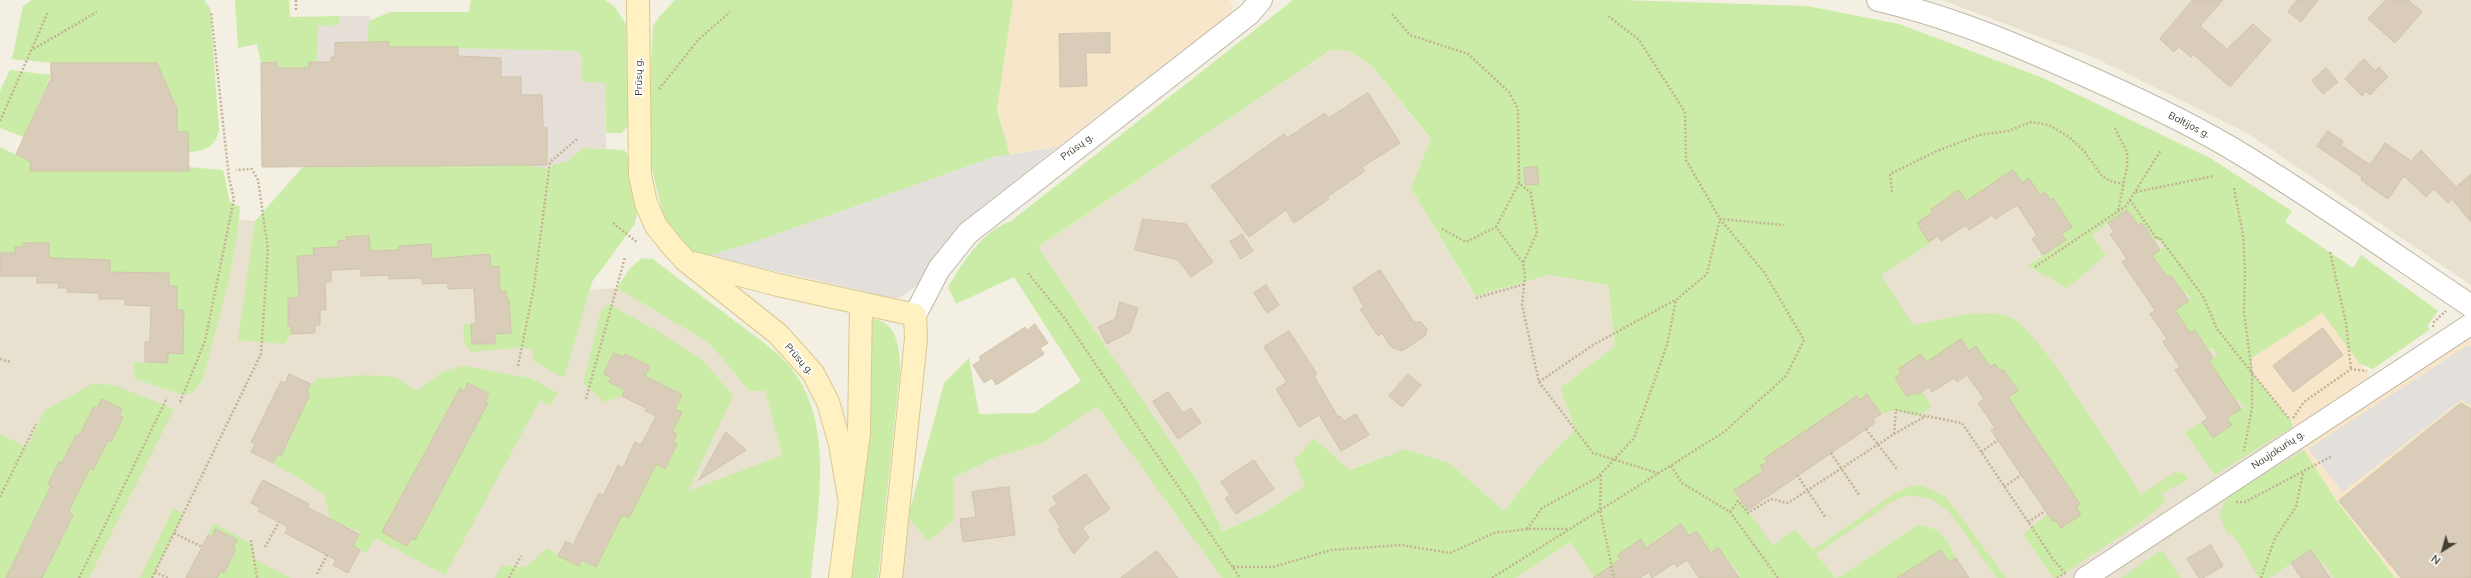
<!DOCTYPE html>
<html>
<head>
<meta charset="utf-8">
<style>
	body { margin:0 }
	#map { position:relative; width:2471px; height:578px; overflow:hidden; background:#f3efe3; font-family:Mulish,sans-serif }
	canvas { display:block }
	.north { position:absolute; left:2423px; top:530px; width:40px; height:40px; -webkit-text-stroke:3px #fff; paint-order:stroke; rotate:217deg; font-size:11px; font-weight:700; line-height:16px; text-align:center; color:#453e32 }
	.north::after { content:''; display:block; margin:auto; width:14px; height:18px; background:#453e32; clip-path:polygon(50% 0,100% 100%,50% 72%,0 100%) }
</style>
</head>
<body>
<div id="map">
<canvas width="2471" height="578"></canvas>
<div class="north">N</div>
</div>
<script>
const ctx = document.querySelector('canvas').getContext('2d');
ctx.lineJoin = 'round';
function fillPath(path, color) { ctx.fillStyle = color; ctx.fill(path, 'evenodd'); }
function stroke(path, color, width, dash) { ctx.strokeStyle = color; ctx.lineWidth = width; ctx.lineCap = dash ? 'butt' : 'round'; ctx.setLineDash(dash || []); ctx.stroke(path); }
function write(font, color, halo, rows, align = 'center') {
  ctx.font = font + ' Mulish,sans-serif'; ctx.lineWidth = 4; ctx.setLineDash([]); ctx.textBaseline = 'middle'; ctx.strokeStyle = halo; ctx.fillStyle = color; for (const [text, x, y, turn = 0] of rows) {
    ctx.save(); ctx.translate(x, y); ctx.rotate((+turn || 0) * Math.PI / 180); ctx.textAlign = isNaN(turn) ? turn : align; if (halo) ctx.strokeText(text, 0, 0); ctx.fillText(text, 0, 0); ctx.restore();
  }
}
fillPath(new Path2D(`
	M1942,0H2471V285L2247,133L2093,57Z
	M1332,50L1349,51L1372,66L1431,140L1411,188L1474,296L1549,275L1608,285L1615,346L1560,388L1575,430L1538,468L1504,511L1450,463L1405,449L1305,485L1262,514L1223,531L1197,480L1038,247Z
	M624,150L627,154L637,214L634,225L592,282L589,290L617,288L709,343L749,391H765L782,455L687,492L642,578H0V253L24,243H49L53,257L59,259L110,260V272L169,273L177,286V310H184L183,354L168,363L133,362L183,395L193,393L203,380L233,259L239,220L255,221L303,167L552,165Z
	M1964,152L2115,176L2138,225L2142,223L2155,242L2159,240L2164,247L2152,256L2167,277L2171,275L2184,293L2186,292L2191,299L2175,311L2190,333L2208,350L2211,348L2217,355L2205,363L2251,359L2252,373L2291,421L2304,450L2338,503L2395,578H1516L1743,431Z
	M1097,405L1222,578H901L908,517L928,541L953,521V478L996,457L1043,443Z`), '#e8e1d0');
fillPath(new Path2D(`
	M1013,0H1229L1233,6L1232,11L1219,23L1057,147L1010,155L997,110Z
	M2322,313L2382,393L2466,338L2471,341V578H2395L2338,503L2304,450L2291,421L2252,373L2251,359Z`), '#f8e6cb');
fillPath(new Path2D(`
	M340,16H370L367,42H389V56L404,47L577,51L605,83L606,149L584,148L565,162L552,165L551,169L525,165L262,167L261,63L317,62L318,26L339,25Z`), '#e5dfd8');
fillPath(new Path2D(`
	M32,0H204L210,8L219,130C215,149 205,149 188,153V132H177V109L157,63H51L12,59L23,6Z
	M235,0H289L290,17L340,16L339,25L318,26L317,62L309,68H277L276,62L261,63L257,44L238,48Z
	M471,0H605L614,6L626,24L628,125L622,133H606L605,83L582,82V56L577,51L404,47L389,57V42L367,43L369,21L390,12H469Z
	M675,0H1013L997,110L1010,155L994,157L755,242L705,257L694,253L680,243L663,215L651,165V66L653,26L659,17Z
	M1293,0H1622L1807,6L1899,24L2043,78L2210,158L2292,211L2285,222L2353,268L2361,255L2438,311L2428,325L2429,330L2373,369L2360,364L2322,313L2252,358V373L2291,421L2292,427L2215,475L2185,433L2202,422L2213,438L2232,425L2227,418L2244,407L2239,400L2236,402L2223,383L2205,363L2217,355L2212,348L2208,350L2195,331L2190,333L2175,310L2191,299L2186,292L2184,294L2171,275L2167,277L2152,255L2164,247L2159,240L2155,242L2142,223L2138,225L2108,223L2092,235L2106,255L2067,288L2028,266L2066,240L2061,234L2072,227L2053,198L2050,200L2040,195L2029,178L2022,183L2013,170L1987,187L1968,205L1959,190L1931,208L1933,212L1917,223L1929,242L1928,245L1881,275L1913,325C1943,320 1983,306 2012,318C2038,329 2120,464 2141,494L2176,472L2185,474L2188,479L2161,494L2166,500L2147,518L2057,578H2053L2023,534L2048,514L2053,522L2056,520L2062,528L2081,515L2076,507L2080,504L2018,412L2004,400L2018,391L2003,369L2000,371L1990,367L1976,346L1969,351L1961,339L1939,353L1942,358L1895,378L1907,397L1915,392L1917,395L1922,392L1932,406L1919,416L1896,410L1881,414L1867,395L1760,466L1773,486L1753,478L1734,491L1773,546L1795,529L1813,550L1895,493L1911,486H1922L1945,496L2006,578H1997L1947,509L1931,499L1908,495L1891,502L1816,554L1835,578H1735L1740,575L1718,548L1711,553L1696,531L1689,536L1681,524L1659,539L1649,553L1640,539L1618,555L1621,559L1595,578L1571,542L1516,578H1222L1097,406L1043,443L996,457L953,478V521L928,541L908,517L944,383L969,358L979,414L1034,413L1081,381L1014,277L956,304L948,287C964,261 981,232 1011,221ZM1331,50L1349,51L1372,66L1431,139L1411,188L1475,296L1549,275L1608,285L1615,346L1560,388L1575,430L1538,468L1504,511L1450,463L1405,449L1349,470L1314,438L1294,461L1305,485L1262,514L1223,531L1197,480L1038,247Z
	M10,70L51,75L24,137L0,128V91Z
	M0,147L31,162V171H189V167L223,170L230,202L240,207C236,266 217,323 203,380L193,393L183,395L135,379L133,362L168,363V353H183L184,311L177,310V286H169V273L110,272V260L59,259L49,257L24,243V247L15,253H0Z
	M584,148L624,150L627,154L637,214L634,225L592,282L565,375L562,377L534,361L532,351L522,347L472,352C462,343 463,336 464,324H471L472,344H495V334L511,333L509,300H507L506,291H500L499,266L491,267L490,254L432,259L431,244L399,246V250L370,251L369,236L347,237V240L338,241V247L314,248V255L297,256L298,283L303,298H288V325L291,326V334L284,344L238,340L255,221L303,167L525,165L551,169L552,165L565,162Z
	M642,258L653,259C682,282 713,304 743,327C763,342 787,358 800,381C833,436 817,517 811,578H495L501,566L525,567L548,548L579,566L618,513L629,518L644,488L651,462L665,469L677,445L673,442L677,434L672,432L682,412L675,409L682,395L659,383L643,380L650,366L625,354L623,357L614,353L604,374L611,378L609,382L625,390L622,396L604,402L583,383L601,310L608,304L654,329L703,360L733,396L688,491L782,455L765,391H749L709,343L617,288L630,268Z
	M869,319C897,318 900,349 900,370L878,578H849Z
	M464,366L530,378L558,393L550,406L540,400L445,575L375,538L366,553L353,546L360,532L330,519L325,497L316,489L273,463L277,455L281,456L310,394L307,392L316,379L367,375L395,377L417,391L443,371Z
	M94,383L117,386L174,409L89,578H0V434L27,447L45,410Z
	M2304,450L2338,503L2395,578H2334L2324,563L2321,565L2311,550L2269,578H2259L2232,533L2228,535L2219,515L2227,497Z
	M173,509L184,513L152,578H140Z
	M214,523L252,544L254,559L290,578H217L221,571L224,572L236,549L233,547L236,540L216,529L211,537L208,535Z
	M1918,525C1942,529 1946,536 1956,558L1949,562L1941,550L1909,578H1837Z
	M2162,550L2180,578H2121Z`), '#cbeca7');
fillPath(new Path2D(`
	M1057,147L958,227L919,284L901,297L893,299L804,277L705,257L755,242L994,157Z
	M2468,345L2471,347V406L2461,400L2343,492L2308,449Z`), '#e3e0dc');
const building = new Path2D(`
	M2193,0H2223L2200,26L2227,49L2253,24L2271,40L2230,87L2193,54L2191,57L2179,47L2174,52L2160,39Z
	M2297,0H2318L2301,22L2288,12Z
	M2386,0H2408L2422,12L2395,43L2368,19Z
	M1110,33V53H1086L1087,86L1060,87L1059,34Z
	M389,42V47H458V56L501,58V77H521V95H542L543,127L547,128V165L262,167L261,63L277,62V68H309V62H331V57H335V43Z
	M2364,59L2376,71L2379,67L2388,77L2370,95L2366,91L2362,96L2345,79Z
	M51,63H157L177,109V132H188L189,171H30L31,162L16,154L51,78Z
	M2326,68L2338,82L2323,94L2312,81Z
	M1368,93L1400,143L1362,167L1365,171L1327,197L1329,199L1294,223L1286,210L1249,237L1211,186L1284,134L1287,138L1325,113L1328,118Z
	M2328,131L2343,141L2341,145L2370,165L2385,143L2411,161L2421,150L2456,187L2471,174V222L2452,199L2448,203L2434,189L2426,197L2404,176L2388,199L2361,180L2362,177L2317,146Z
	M1537,167L1539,184L1525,185L1524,168Z
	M2013,170L2022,183L2029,178L2040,195L2045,192L2050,200L2053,198L2072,227L2061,234L2066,240L2043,255L2032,239L2037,235L2017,205L1995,219L1992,215L1969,230L1966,225L1941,241L1938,236L1929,242L1917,223L1933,212L1931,209L1959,190L1966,201Z
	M2127,210L2138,225L2142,223L2160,250L2152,255L2167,277L2171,275L2189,301L2175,310L2190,333L2195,330L2213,358L2209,361L2241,409L2227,418L2232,425L2213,438L2202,422L2208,418L2175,370L2180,367L2163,342L2167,339L2150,314L2155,310L2122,262L2127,259L2110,234L2114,232L2108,223Z
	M1143,219L1186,224L1213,262L1191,277L1178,260L1135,250Z
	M1242,234L1253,251L1241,259L1230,242Z
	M369,236L370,251L399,250L398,246L431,244L432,259L490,254L491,267L499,266L500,291H506L507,300H509L511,333L495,334V344H472L471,324H476L474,288L448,289V283L422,284V278L389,279V275L361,276V269L331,270V282H325L326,310H320V325H315V333L291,334V326H288V298H299L297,256L314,255L313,248L338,247V241L347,240L346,237Z
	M24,243H49V257L53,258L110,260V272L169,273V286H177V310H184L183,354L168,353V363L145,362V342H150L151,306L125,305V299H99V293L67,292V288H58L59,283H37V276H0V253H15V247H24Z
	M1380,270L1414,322H1421L1427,330L1425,336L1402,351L1391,347L1382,333L1378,336L1360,309L1364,307L1353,288Z
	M1266,285L1279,305L1267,313L1254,293Z
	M1120,302L1138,308L1130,332L1107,344L1098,327L1115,319Z
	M1035,324L1048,343L1040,348L1044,354L996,385L992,378L984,383L973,365L981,360L979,357L1025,327L1027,330Z
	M2323,328L2343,355L2293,392L2273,366Z
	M1289,331L1317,374L1314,376L1338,417L1340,416L1344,421L1356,414L1369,435L1341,451L1319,415L1299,427L1276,389L1287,382L1264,347Z
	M1961,339L1969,351L1976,346L1990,367L1995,364L2000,371L2003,369L2018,391L2008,397L2080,504L2076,507L2081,515L2061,528L2056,520L2053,522L1991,430L1995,428L1978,403L1984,399L1967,375L1957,382L1954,378L1932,392L1929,387L1917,395L1915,392L1907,397L1895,378L1901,374L1898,369L1921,354L1926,362Z
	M614,353L623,357L625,354L650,366L645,376L682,395L675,409L682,412L672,432L677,434L673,442L677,444L665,469L656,464L629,518L622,515L596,567L582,560L579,566L558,556L566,541L573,545L599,493L603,496L618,465L623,468L635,442L641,445L656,416L645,411L646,408L622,396L625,390L609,382L611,378L604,374Z
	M289,374L311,384L307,392L310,394L281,456L277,455L273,463L251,452L255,444L251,442L281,381L285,383Z
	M1408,374L1421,385L1402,407L1389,396Z
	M468,383L489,394L485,401L488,403L415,540L412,538L407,546L382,532L460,388L464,391Z
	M1168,392L1183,413L1191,408L1201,423L1178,439L1153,402Z
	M1867,394L1881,414L1873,419L1875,423L1748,510L1734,490L1763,471L1760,466L1767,462L1765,458L1857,396L1860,400Z
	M102,399L122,409L119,415L123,417L111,442L108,440L93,470L90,468L71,506L69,513L73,515L42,578H6L47,494L51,486L48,484L59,462L62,463L76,435L79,436L94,406L97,408Z
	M2461,403L2471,409V578H2401L2339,501Z
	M726,432L746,450L699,480Z
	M1254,460L1274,489L1236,514L1225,498L1230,495L1221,482Z
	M1086,474L1110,509L1082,528L1089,537L1074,554L1058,530L1060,527L1049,510L1057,504L1053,497Z
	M263,480L309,504L307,507L359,534L353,546L360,550L348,573L333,565L336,560L285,533L288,527L258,511L260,508L251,503Z
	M1009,487L1015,535L963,542L960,519L976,517L972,492Z
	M1681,524L1689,536L1696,531L1711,553L1718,547L1739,578H1699L1687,560L1677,567L1674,563L1652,578L1649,572L1640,578H1593L1621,559L1618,555L1641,539L1646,548Z
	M216,529L237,540L233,547L236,549L224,573L221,571L217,578H186L208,535L211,537Z
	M2211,545L2223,566L2203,578H2199L2187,559Z
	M1941,550L1949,562L1956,558L1969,578H1897Z
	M2311,550L2330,578H2301L2291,563Z
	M1157,551L1178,578H1121Z`);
fillPath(building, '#d9cdba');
stroke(building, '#d1c3aa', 1);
const minor = new Path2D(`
	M2085,578L2471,324`);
const tertiary = new Path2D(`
	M1878,0C1953,17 2024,48 2093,79C2145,102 2198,127 2246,157C2323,204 2396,256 2471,306
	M915,315L939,269L968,233L1249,14L1261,0`);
const secondary = new Path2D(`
	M638,0L640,175L646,203L656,226L673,247L686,261L778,334L813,373L828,402L840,444L849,497
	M693,263L778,285L915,315L916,339L891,578
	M840,578L859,433L861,303`);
stroke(minor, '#bfb7a5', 23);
stroke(tertiary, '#bfb7a5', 24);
stroke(secondary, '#dac98f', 24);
stroke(new Path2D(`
	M296,0V12
	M1392,14L1410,35L1468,54L1509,92L1518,109L1519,183L1531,193L1537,233L1523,263L1525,276L1522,305L1539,382L1593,453L1658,473
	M30,51L97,12
	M659,89L699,39L730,12
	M0,121L48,12
	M2115,128L2127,152V167L2118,211
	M1519,183L1496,227L1523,263
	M2234,188L2243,235L2245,272L2244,312L2252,373V408L2244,451
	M1892,192L1890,174L1937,151L1979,135L2008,131L2031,122L2049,125L2069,137L2084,151L2102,176L2110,181L2123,184
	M2136,192L2214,176
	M2130,200L2157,239L2159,237L2203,296L2217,329L2290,420
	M613,223L638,243
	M1442,229L1466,242L1496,227
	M2330,252L2346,323L2351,369
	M2035,267L2126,206L2161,150
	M1028,273L1063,316L1240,578
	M1476,298L1525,284
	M2433,327L2434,322L2446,311
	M0,359L10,362
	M518,366L534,287L550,162L577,139
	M1539,382L1593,345L1675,300
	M586,399L625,257
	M180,402L205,341L234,199L229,178L211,12
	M2293,418L2304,402L2351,369L2367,371
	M1866,429L1897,469
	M1894,434L1926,416
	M1981,452L1998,440
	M1831,453L1859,495
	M1671,466L1682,483L1730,512L1778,578
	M1601,475L1600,510L1614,578
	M1797,475L1826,518
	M2004,487L2021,475
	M0,497L36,424
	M2236,502H2245L2332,456
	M1730,512L1738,501L1748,513L1771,499L1788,503L1894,434L1896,410L1962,423L2053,559L2065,573
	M2028,522L2045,511
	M1527,529L1542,508L1597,478L1634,438L1667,345L1676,300L1707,274L1720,219L1784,225
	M174,533L202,547
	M251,540L257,578
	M265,547L279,522
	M1233,567H1273L1331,550L1401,545L1450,553L1494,533L1527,529H1568
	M155,572L168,578
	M317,574L327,555
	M79,578L167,398
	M152,578L261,354L268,249L258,180L252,169L236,170
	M509,578L521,556
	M1492,578L1724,432L1786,376L1804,340L1764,272L1720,219L1686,160L1685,112L1639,40L1607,15
	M2057,578L2067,572
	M2261,578L2275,538L2296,507L2303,473`), '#c3b394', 2.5, [2, 2]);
stroke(minor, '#fff', 21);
stroke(tertiary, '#fff', 22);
stroke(secondary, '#fff1c1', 22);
write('10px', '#453e32', '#fff', [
	["Prūsų g.",639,77,-90],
	["Baltijos g.",2189,125,27],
	["Prūsų g.",1077,147,-37],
	["Prūsų g.",799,359,48],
	["Naujakurių g.",2278,450,-34]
]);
</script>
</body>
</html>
